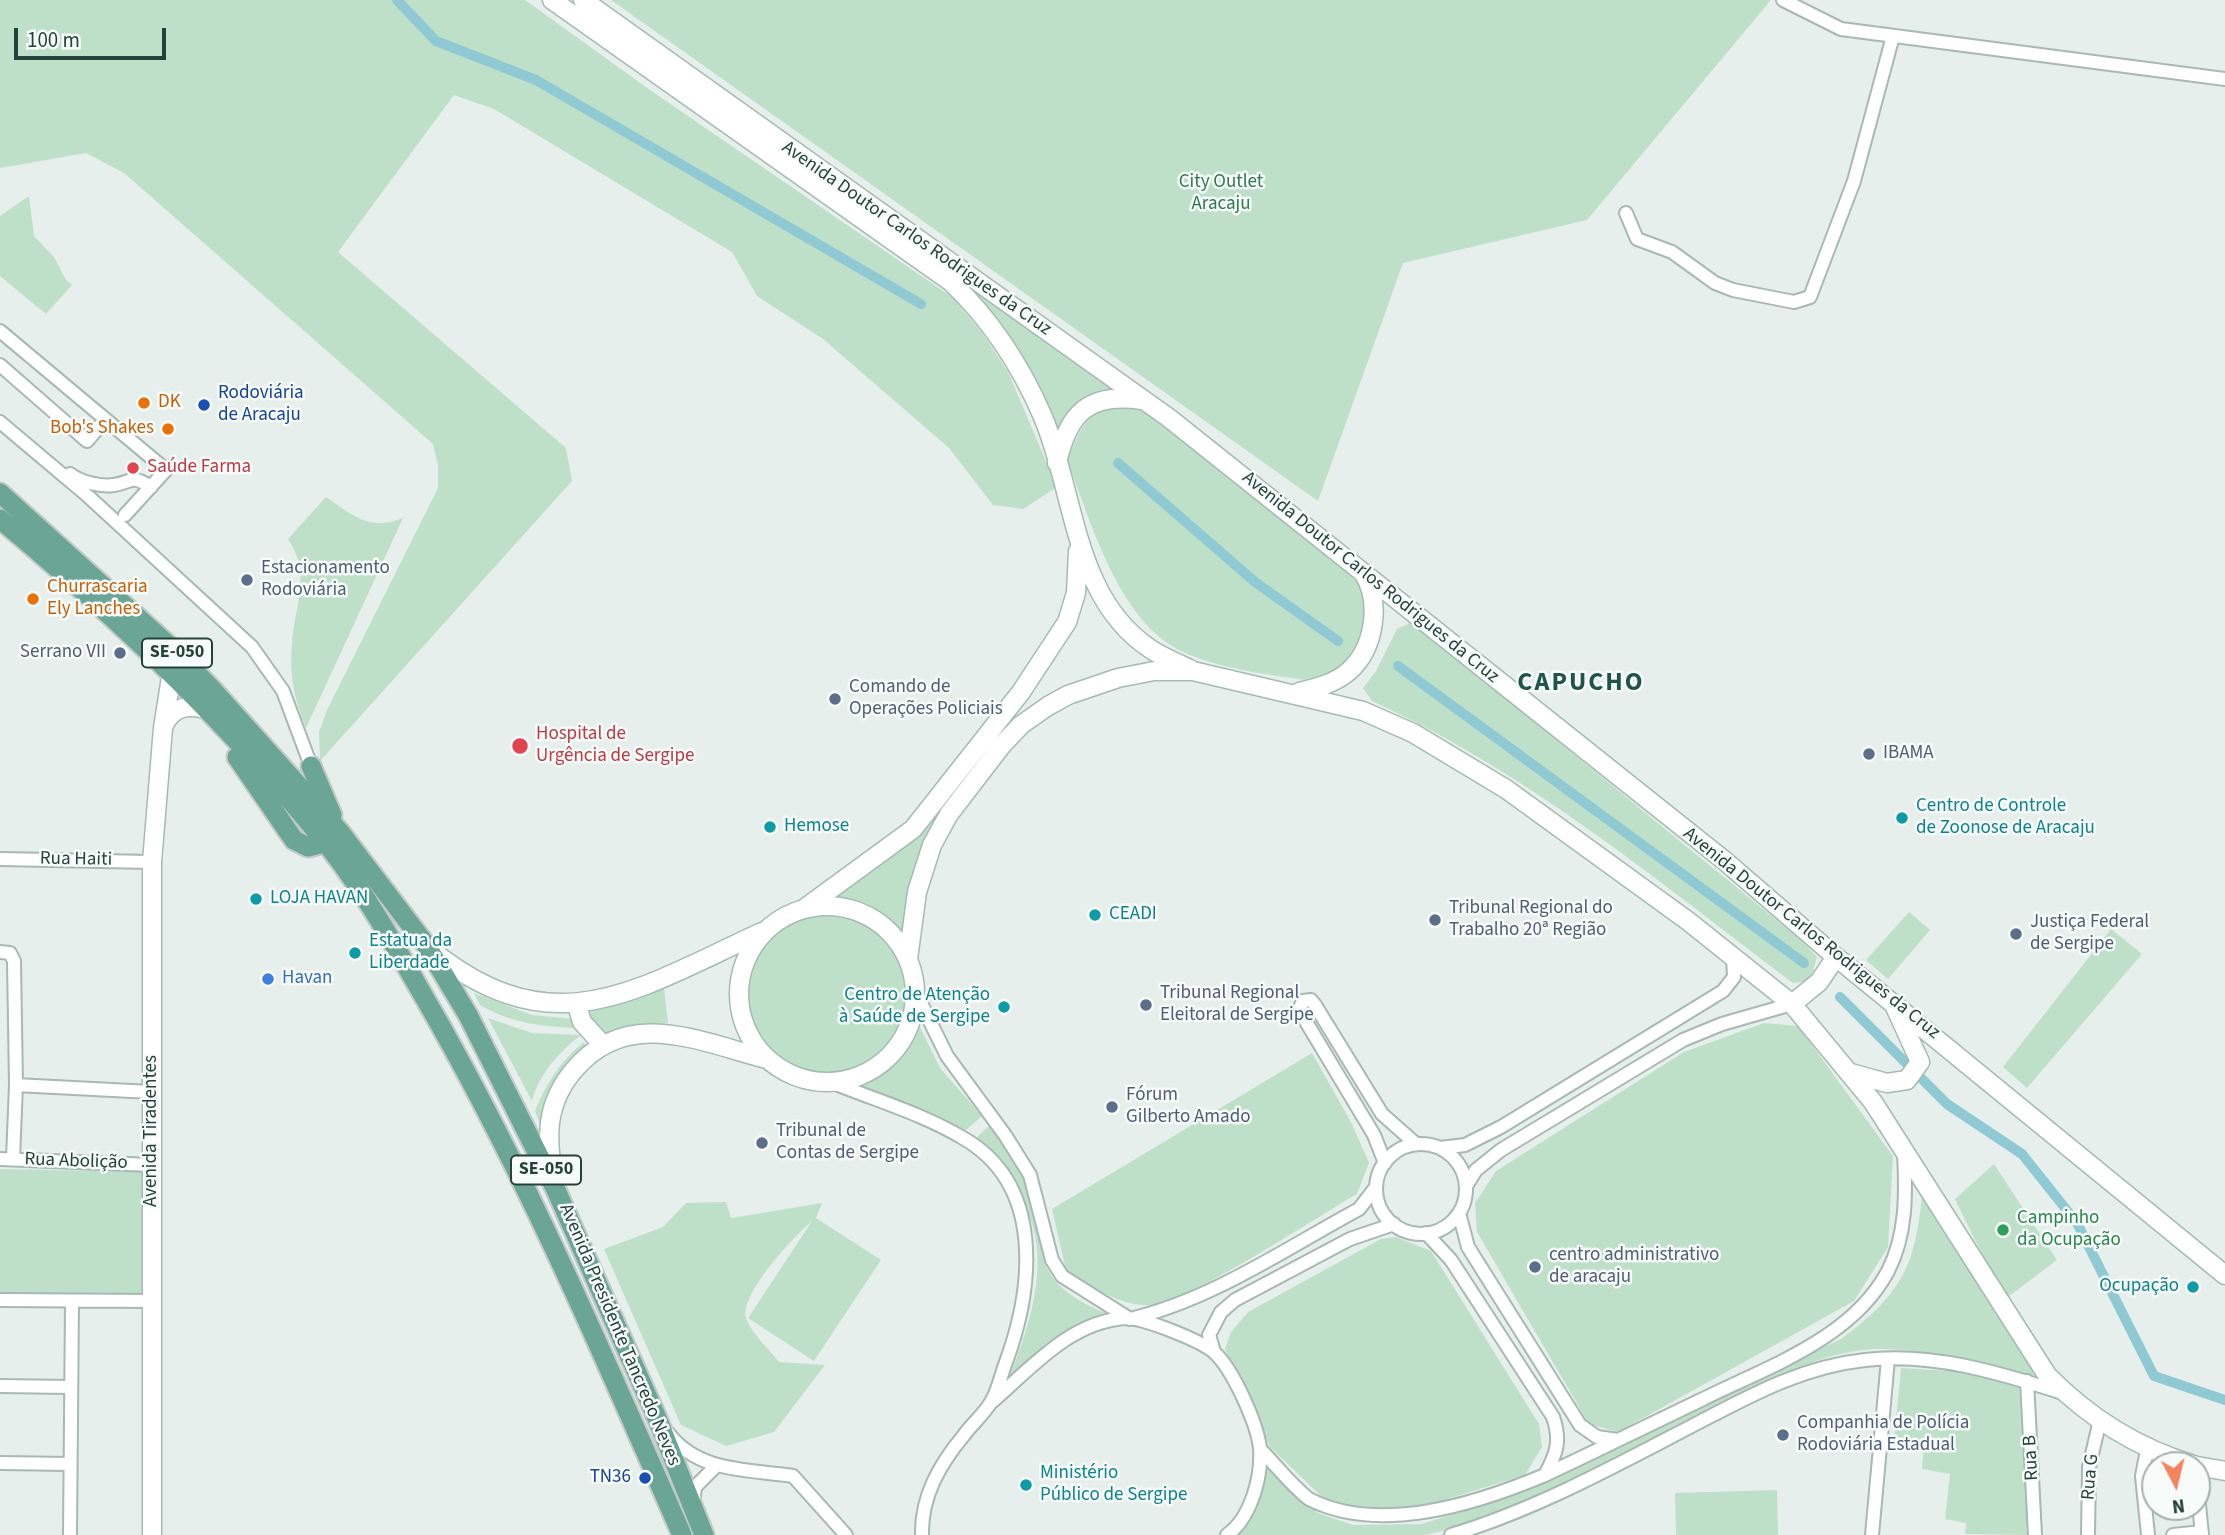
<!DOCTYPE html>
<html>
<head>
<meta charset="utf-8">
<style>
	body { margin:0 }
	#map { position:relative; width:2225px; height:1535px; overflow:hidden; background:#e6efeb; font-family:"Source Sans 3",sans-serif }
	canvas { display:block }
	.north { position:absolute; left:2141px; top:1451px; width:70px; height:70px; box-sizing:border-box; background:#f7fbf9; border:2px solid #a3b1ad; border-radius:50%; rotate:173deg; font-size:19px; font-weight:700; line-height:28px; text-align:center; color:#24423a }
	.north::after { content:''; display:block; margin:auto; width:24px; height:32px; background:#f4845f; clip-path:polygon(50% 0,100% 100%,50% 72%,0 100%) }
	.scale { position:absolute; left:14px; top:28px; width:152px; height:32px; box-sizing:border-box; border:4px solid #24423a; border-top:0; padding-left:9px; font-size:21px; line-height:24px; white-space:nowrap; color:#24423a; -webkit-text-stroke:5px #f7fbf9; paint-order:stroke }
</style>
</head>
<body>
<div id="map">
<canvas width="2225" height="1535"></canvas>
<div class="north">N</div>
<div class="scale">100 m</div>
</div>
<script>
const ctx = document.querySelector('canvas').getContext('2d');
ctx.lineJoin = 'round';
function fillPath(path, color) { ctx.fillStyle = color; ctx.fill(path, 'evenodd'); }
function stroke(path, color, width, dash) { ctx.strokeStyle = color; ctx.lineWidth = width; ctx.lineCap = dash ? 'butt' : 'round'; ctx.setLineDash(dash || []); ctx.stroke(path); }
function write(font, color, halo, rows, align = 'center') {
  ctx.font = font + ' "Source Sans 3",sans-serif'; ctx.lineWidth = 5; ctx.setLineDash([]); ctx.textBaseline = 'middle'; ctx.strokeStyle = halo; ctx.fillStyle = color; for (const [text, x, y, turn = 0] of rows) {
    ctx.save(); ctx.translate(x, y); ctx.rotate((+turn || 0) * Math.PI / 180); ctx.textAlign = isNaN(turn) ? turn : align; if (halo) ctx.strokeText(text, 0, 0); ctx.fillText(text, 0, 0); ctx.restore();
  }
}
fillPath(new Path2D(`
	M0,0H525L650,90L952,297L983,334L1008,372L1057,487L1023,509L993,505L949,448L823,339L757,296L732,252L494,109L454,95L338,252L566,448L572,481L320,761L319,732L327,710L438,488V465L433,444L124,173L86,153L0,168Z
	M611,0H1771L1587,220L1403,263L1318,501Z
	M29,196L34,236L54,257L66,280L72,285L46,314L0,276V216Z
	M968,283L1117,390C1080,394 1073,402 1059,435C1045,395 1026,362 1001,328C990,313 975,301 968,283Z
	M1141,404L1364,575L1365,652L1324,682C1282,677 1222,670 1183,652C1118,622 1091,521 1067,460C1088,412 1089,411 1141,404Z
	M326,497C352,515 371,532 403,518L306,728C294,700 289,674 292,643C295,604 312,574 288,539Z
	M1412,622L1801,940L1817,957L1810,981L1793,983C1656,880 1529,773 1372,701L1363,688L1376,671L1397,629Z
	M986,746L991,749L927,846L906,901V940C875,906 868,904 823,899L866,876L929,822Z
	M739 993a88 88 0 1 1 176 0a88 88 0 1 1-176 0Z
	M1909,912L1930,930L1888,979L1866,960Z
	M2111,929L2142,954L2027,1088L2003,1067Z
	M664,988L668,1023L614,1030L600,1037L586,1012L635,1000Z
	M474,993L532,1015L575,1019L578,1028C544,1027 510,1023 480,1005Z
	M915,1017L940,1068L982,1116L964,1132L940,1118L855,1087L902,1051Z
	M488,1018L532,1033L581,1035C559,1052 539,1074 532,1101Z
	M1764,1023L1798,1026L1893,1156L1888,1247L1854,1301L1618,1432L1589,1424L1477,1232L1475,1203L1496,1171L1684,1052Z
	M584,1042L588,1049L548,1099L540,1124L535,1111C546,1084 561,1060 584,1042Z
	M1312,1053L1351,1122L1369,1163L1357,1194C1318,1216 1185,1305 1149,1305C1118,1306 1092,1286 1066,1270L1052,1209Z
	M990,1125C1006,1149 1022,1172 1032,1200C1038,1219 1040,1254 1047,1268C1057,1290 1085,1305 1106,1313L1071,1328L1045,1344L1010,1376C1031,1322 1054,1254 1021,1199C1009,1178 989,1159 973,1141Z
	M1994,1164L2057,1260L2004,1300L1955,1199Z
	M0,1169L148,1172L147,1296L0,1293Z
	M1923,1183L2047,1380C1993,1367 1936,1350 1880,1349C1825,1349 1763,1383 1716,1407C1623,1454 1528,1514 1425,1535H1233L1262,1463L1318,1513L1353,1525L1421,1524L1502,1500L1841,1339C1905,1292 1917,1262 1923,1183Z
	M726,1202L731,1218L822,1203L816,1218L881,1260L814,1361L748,1318L812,1221C795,1235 739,1295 746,1318C751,1333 770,1350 779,1362L825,1365L774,1432L726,1446L681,1425L604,1249L663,1227L686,1203Z
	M1396,1237L1431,1251L1539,1424L1542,1447L1525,1475L1389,1517L1322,1497L1270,1447L1225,1349L1231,1332L1248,1312L1381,1239Z
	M1901,1368L1966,1372L2019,1387L2029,1535L1965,1534L1966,1523L1945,1519L1950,1474L1922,1469L1924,1443L1894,1440Z
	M1777,1490L1778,1535H1676L1675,1493Z`), '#bfe0c8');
stroke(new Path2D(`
	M397,0L436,41L536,80L921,304
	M1118,463L1255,582L1338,641
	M1398,666L1804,963
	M1840,997L1947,1104L2022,1154L2077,1223L2154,1376L2225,1400`), '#8ec9d4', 10);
const street = new Path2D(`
	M1783,0L1841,29L2225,79
	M1626,213L1637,239L1672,252L1715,283L1733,290L1794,302L1810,297L1854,181L1893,36
	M0,331L166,470L125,515
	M0,365L87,441L104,421
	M0,422L89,497L252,647L283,691L311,766
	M70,474C80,482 101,487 114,485C133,482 130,474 151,487
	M0,859L152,862
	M0,952L10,953L14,961L16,1085L13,1159
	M915,991L947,1056L1005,1135L1030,1175L1052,1260L1062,1276L1130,1319C1213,1299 1285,1249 1359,1209L1376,1187
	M831,1082C875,1100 923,1114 963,1138C1045,1185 1033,1288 1006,1362C1001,1375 998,1391 991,1402C984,1414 972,1424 964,1435C940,1464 921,1496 922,1535
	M16,1085L151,1092
	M1376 1189a45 45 0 1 1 90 0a45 45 0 1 1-90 0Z
	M1440,1148L1465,1145L1501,1127L1723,991L1734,977L1733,956
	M0,1159L152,1165
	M1385,1163L1374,1135L1299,1010L1303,1001L1311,1000L1315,1005L1382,1114L1416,1144
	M1466,1186L1476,1170L1501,1150L1683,1040L1722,1024L1792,1004
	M1459,1213L1468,1247L1580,1425L1597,1437L1618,1440
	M1426,1233L1451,1260L1553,1417C1561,1440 1557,1453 1545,1475
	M0,1300L153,1301
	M1214,1352L1209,1335L1221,1312L1235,1300L1350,1239L1394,1224
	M2027,1381L2035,1535
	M0,1386L70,1387
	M993,1401C1031,1368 1071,1321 1126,1318C1144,1318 1202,1341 1215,1353C1233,1370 1257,1423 1260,1448C1262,1477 1251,1518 1227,1535
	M668,1433C699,1473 747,1469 793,1476L846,1535
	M1260,1449C1276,1465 1291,1485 1309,1499C1379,1535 1476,1504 1545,1475C1598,1450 1651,1424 1703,1399C1767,1367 1852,1339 1888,1271C1907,1234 1906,1193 1904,1152
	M2147,1450L2142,1476L2148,1535
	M0,1463L70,1464
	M2197,1484L2202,1535
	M693,1504L695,1487L716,1466
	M70,1535L72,1302
	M1451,1535C1534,1510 1611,1468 1688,1428C1746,1398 1799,1367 1865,1360C1932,1352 2000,1373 2063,1393
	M1872,1535L1888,1359
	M2088,1535L2089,1467L2100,1420
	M2173,1535L2202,1532`);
const secondary = new Path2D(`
	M552,0L951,282C991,320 1021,366 1043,417C1076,495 1073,599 1152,650C1163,657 1177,663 1190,669
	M583,0L1169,418L1725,861L1836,957L2225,1275
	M1057,463C1068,413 1089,392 1142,400
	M1299,692C1316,688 1336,683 1349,671C1375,648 1381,602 1364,574
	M164,725C174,704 191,705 211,710
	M739 994a88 88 0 1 1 176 0a88 88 0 1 1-176 0Z
	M805,908L913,829L1021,692L1067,622L1076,593L1078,551
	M430,949C554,1050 637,989 762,932
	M908,959L917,892L932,845L949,814L1002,745L1021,725L1048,706L1068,695L1118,678L1154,671H1193L1363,711L1413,733L1506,789L1688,921L1792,1004L1873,1102L2047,1375C2089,1418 2137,1448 2194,1465
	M1792,1004L1819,982L1836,957
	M577,1005L582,1022L602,1044
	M1851,1073L1887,1083L1907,1080L1920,1062L1895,1007
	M554,1180C546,1138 545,1104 574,1070C628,1006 699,1042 767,1059
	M2197,1466L2225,1471
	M152,1535V862L163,728L172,671`);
const primary = new Path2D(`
	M0,493L176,652L211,688L340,832L426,945L468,1015L556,1190L657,1418L704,1535
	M0,519C120,620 232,726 330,848C372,902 405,964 439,1023C532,1188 606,1361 682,1535
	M237,757L294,840L308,847L325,843L334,837
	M311,766L332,815`);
stroke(street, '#a8b8b2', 16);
stroke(secondary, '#a4bbb3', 21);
stroke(primary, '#c2cac8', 23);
stroke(street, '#fff', 12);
stroke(secondary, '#fff', 18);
stroke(primary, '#6aa596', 19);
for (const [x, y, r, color] of [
	[144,403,7,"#e8710a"],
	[204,405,7,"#1a4fb4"],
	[168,429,7,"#e8710a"],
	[133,468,7,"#e0444e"],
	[247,580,7,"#5c6f8a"],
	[33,599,7,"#e8710a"],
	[120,653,7,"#5c6f8a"],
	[835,699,7,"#5c6f8a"],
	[520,746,9,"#e0444e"],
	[1869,754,7,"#5c6f8a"],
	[1902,818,7,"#0f9aa8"],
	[770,827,7,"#0f9aa8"],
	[256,899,7,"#0f9aa8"],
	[1095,915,7,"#0f9aa8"],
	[1435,920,7,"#5c6f8a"],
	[2016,934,7,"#5c6f8a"],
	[355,953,7,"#0f9aa8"],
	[268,979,7,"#3f7fe0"],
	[1146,1005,7,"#5c6f8a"],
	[1004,1007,7,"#0f9aa8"],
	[1112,1107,7,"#5c6f8a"],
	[762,1143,7,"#5c6f8a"],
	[2003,1230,7,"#2e9e5b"],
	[1535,1267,7,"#5c6f8a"],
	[2193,1287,7,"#0f9aa8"],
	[1783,1435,7,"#5c6f8a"],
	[645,1478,7,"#1a4fb4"],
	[1026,1485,7,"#0f9aa8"]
]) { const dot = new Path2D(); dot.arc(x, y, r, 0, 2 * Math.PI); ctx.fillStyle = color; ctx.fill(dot); stroke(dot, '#f7fbf9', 2.5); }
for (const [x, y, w] of [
	[177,653,70],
	[546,1170,70]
]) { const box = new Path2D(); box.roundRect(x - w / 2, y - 14.5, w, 29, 5); ctx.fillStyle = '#f7fbf9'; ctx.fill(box); stroke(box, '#24423a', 2); }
write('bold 18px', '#24423a', null, [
	["SE-050",177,653],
	["SE-050",546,1170]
]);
write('19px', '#2d7a4b', '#f7fbf9', [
	["City Outlet",1221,183],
	["Aracaju",1221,205]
]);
write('19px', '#24423a', '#f7fbf9', [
	["Avenida Doutor Carlos Rodrigues da Cruz",916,239,35],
	["Avenida Doutor Carlos Rodrigues da Cruz",1370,578,39],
	["Rua Haiti",76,860,1],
	["Avenida Doutor Carlos Rodrigues da Cruz",1811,934,39],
	["Avenida Tiradentes",152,1131,-90],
	["Rua Abolição",76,1162,2],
	["Avenida Presidente Tancredo Neves",619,1335,67],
	["Rua B",2032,1458,-93],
	["Rua G",2091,1477,-85]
]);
write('19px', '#164399', '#f7fbf9', [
	["Rodoviária",218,394],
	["de Aracaju",218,416],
	["TN36",631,1478,"right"]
], 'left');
write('19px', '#c56008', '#f7fbf9', [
	["DK",158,403],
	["Bob's Shakes",154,429,"right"],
	["Churrascaria",47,588],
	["Ely Lanches",47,610]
], 'left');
write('19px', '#be3a42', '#f7fbf9', [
	["Saúde Farma",147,468],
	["Hospital de",536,735],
	["Urgência de Sergipe",536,757]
], 'left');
write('19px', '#4e5e75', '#f7fbf9', [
	["Estacionamento",261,569],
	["Rodoviária",261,591],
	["Serrano VII",106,653,"right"],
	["Comando de",849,688],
	["Operações Policiais",849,710],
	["IBAMA",1883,754],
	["Tribunal Regional do",1449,909],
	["Trabalho 20ª Região",1449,931],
	["Justiça Federal",2030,923],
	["de Sergipe",2030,945],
	["Tribunal Regional",1160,994],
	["Eleitoral de Sergipe",1160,1016],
	["Fórum",1126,1096],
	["Gilberto Amado",1126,1118],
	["Tribunal de",776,1132],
	["Contas de Sergipe",776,1154],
	["centro administrativo",1549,1256],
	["de aracaju",1549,1278],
	["Companhia de Polícia",1797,1424],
	["Rodoviária Estadual",1797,1446]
], 'left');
write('19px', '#0d838f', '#f7fbf9', [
	["Centro de Controle",1916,807],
	["de Zoonose de Aracaju",1916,829],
	["Hemose",784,827],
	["LOJA HAVAN",270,899],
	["CEADI",1109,915],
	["Estatua da",369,942],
	["Liberdade",369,964],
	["Centro de Atenção",990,996,"right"],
	["à Saúde de Sergipe",990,1018,"right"],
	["Ocupação",2179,1287,"right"],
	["Ministério",1040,1474],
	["Público de Sergipe",1040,1496]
], 'left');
write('19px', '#366cbe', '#f7fbf9', [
	["Havan",282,979]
], 'left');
write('19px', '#27864d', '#f7fbf9', [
	["Campinho",2017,1219],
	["da Ocupação",2017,1241]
], 'left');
ctx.letterSpacing = '2px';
write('bold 26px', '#1f5548', '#f7fbf9', [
	["CAPUCHO",1581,684]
]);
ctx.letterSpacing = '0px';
</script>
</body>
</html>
